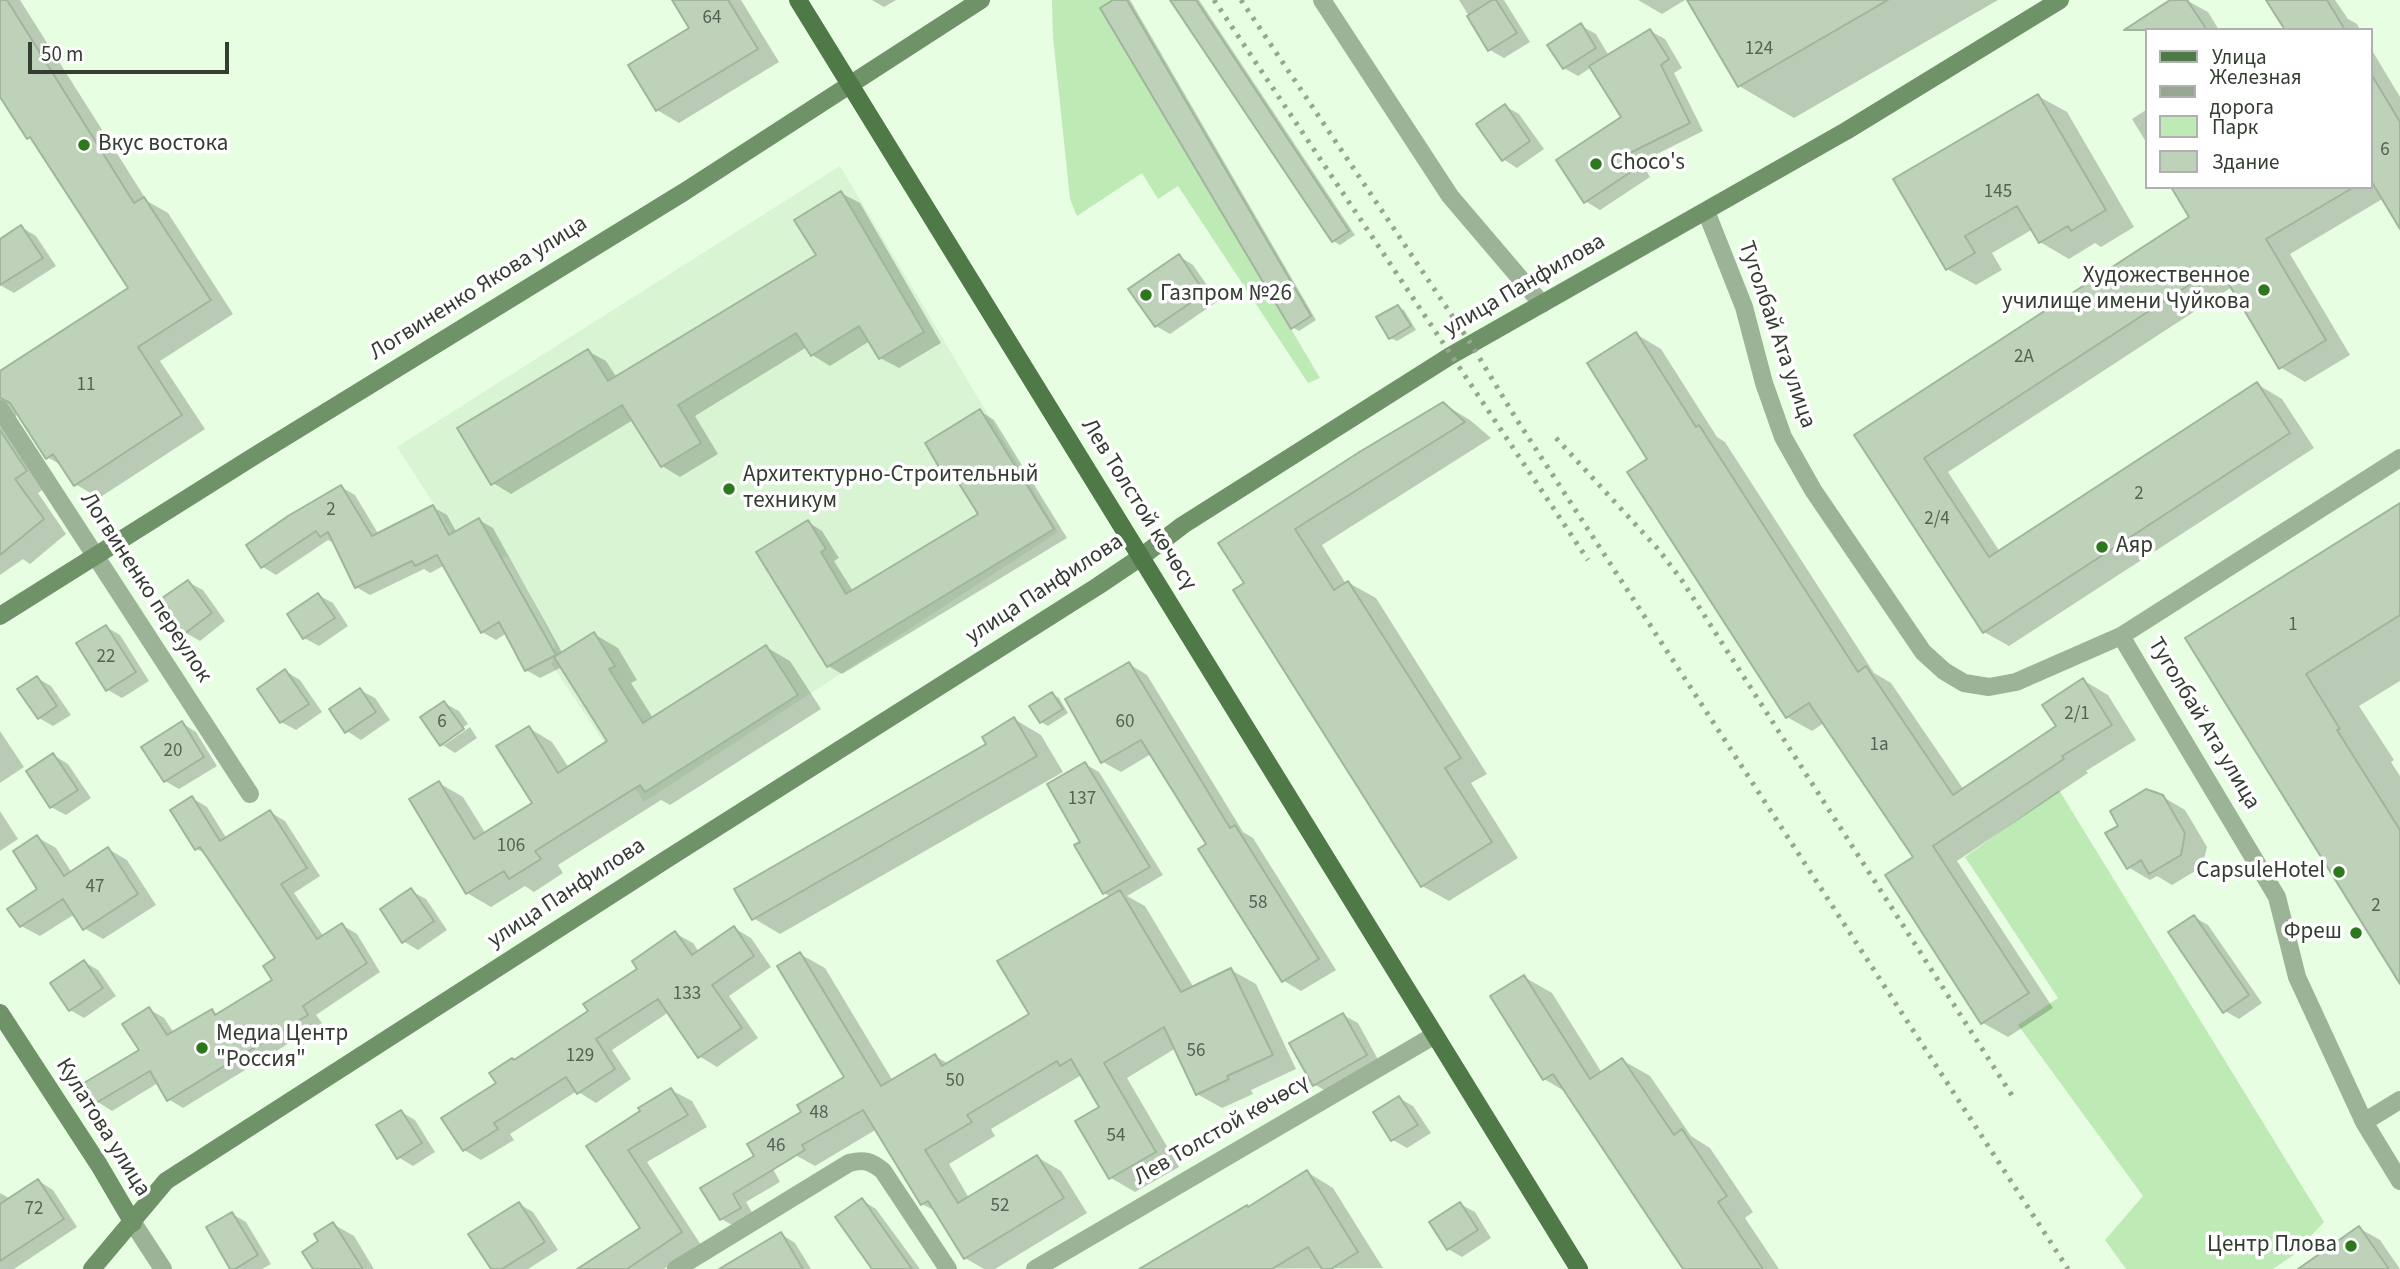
<!DOCTYPE html>
<html>
<head>
<meta charset="utf-8">
<style>
	body { margin:0 }
	#map { position:relative; width:2400px; height:1269px; overflow:hidden; background:#e8fee3; font-family:"Source Sans 3",sans-serif }
	canvas { display:block }
	.legend { position:absolute; left:2145px; top:28px; width:228px; height:161px; box-sizing:border-box; background:#fff; border:2px solid #aeb1ad; margin:0; padding:9px 12px; list-style:none; font-size:21px; color:#343d32 }
	.legend li { display:flex; align-items:center; gap:14px; height:35px }
	.legend b { width:35px; border:2px solid #aeb1ad }
	.scale { position:absolute; left:28px; top:42px; width:201px; height:32px; box-sizing:border-box; border:4px solid #343d32; border-top:0; padding-left:9px; font-size:21px; line-height:24px; white-space:nowrap; color:#343d32; -webkit-text-stroke:5px #fff; paint-order:stroke }
</style>
</head>
<body>
<div id="map">
<canvas width="2400" height="1269"></canvas>
<ul class="legend">
<li><b style="height:9px;background:#4f7a47"></b>Улица</li>
<li><b style="height:9px;background:#96a692"></b>Железная дорога</li>
<li><b style="height:19px;background:#beeab5"></b>Парк</li>
<li><b style="height:19px;background:#bdd2b8"></b>Здание</li>
</ul>
<div class="scale">50 m</div>
</div>
<script>
const ctx = document.querySelector('canvas').getContext('2d');
ctx.lineJoin = 'round';
function fillPath(path, color) { ctx.fillStyle = color; ctx.fill(path, 'evenodd'); }
function stroke(path, color, width, dash) { ctx.strokeStyle = color; ctx.lineWidth = width; ctx.lineCap = dash ? 'butt' : 'round'; ctx.setLineDash(dash || []); ctx.stroke(path); }
function write(font, color, halo, rows, align = 'center') {
  ctx.font = font + ' "Source Sans 3",sans-serif'; ctx.lineWidth = 7; ctx.setLineDash([]); ctx.textBaseline = 'middle'; ctx.strokeStyle = halo; ctx.fillStyle = color; for (const [text, x, y, turn = 0] of rows) {
    ctx.save(); ctx.translate(x, y); ctx.rotate((+turn || 0) * Math.PI / 180); ctx.textAlign = isNaN(turn) ? turn : align; if (halo) ctx.strokeText(text, 0, 0); ctx.fillText(text, 0, 0); ctx.restore();
  }
}
fillPath(new Path2D(`
	M840,166L1058,532L644,802L552,665L555,645L528,590L507,556L475,568L397,447Z`), '#d8f4d3');
fillPath(new Path2D(`
	M1052,0H1113L1101,8L1320,378L1308,383L1178,186L1158,199L1142,173L1077,216L1070,199L1053,37Z
	M2059,790L2324,1222L2292,1256L2273,1269H2126L2105,1240L2143,1196L2018,1025L2058,998L1965,857Z`), '#beeab5');
fillPath(new Path2D(`
	M0,0H20L147,201L168,213L233,314L160,361L205,429L99,498L75,484L65,467L47,457L18,412L12,423L49,485L38,493L66,534L30,564L23,559L0,575V373L130,288L0,92Z
	M674,0H741L779,62L679,123L657,110L692,29Z
	M872,0H896L884,7Z
	M1116,0H1130L1316,320L1299,331L1292,327Z
	M1172,0H1199L1355,235L1340,245L1333,241Z
	M1459,0H1504L1530,42L1504,58L1490,50Z
	M1638,0H1685L1662,14Z
	M1689,0H1998L1794,118L1739,86Z
	M2173,0H2186L2208,12L2219,30H2152Z
	M2268,0H2335L2348,19L2357,24L2360,30H2287Z
	M1581,26L1596,34L1609,56L1650,31L1665,39L1682,68L1674,73L1703,131L1641,162L1650,177L1600,210L1585,201L1623,118L1592,67L1578,76L1564,68Z
	M2370,47L2400,97V226L2384,198L2290,254L2350,355L2305,382L2280,367L2232,287L1948,472L2000,552L2257,384L2282,399L2314,448L2009,646L1984,632L1856,435L2191,217L2173,187H2370Z
	M2038,96L2067,112L2134,227L2101,247L2095,243L2069,259L2040,242L2033,229L1992,253L2002,270L1976,285L1947,269Z
	M1505,106L1519,114L1544,149L1517,168L1503,159Z
	M2146,110V142L2132,119Z
	M841,193L860,203L941,343L899,368L880,358L870,341L830,366L812,355L807,347L695,416L718,454L680,477L662,466L633,420L511,494L493,483L588,351L606,361L617,378L818,255Z
	M21,227L36,236L56,266L14,293L0,285V241Z
	M1179,256L1193,265L1218,301L1170,334L1156,326Z
	M1398,307L1404,310L1416,330L1397,341L1390,338Z
	M1636,334L1661,349L1717,437L1725,442L1874,673L1891,683L1964,790L2058,726L2083,680L2108,695L2136,740L2086,771L2088,773L1957,861L2053,1008L2008,1037L1983,1023L1916,857L1824,723L1812,731L1787,717L1650,459Z
	M1443,404L1470,420L1491,438L1322,545L1346,584L1349,583L1376,598L1487,774L1471,783L1518,858L1449,901L1422,886L1246,583L1220,544Z
	M980,411L994,420L1067,538L842,674L828,666L808,522L822,531L839,558L834,561L853,591L980,514L960,481L944,473Z
	M341,487L355,495L379,535L433,507L447,515L457,533L479,520L493,528L563,654L594,634L618,648L637,680L631,683L653,718L766,647L790,661L821,709L670,805L661,800L558,865L563,873L534,892L525,886L491,907L467,893L439,783L463,797L486,834L534,804L529,728L552,742L569,768L610,742L562,667L540,678L526,670L507,633L496,640L482,632L445,565L430,573L424,569L370,595L356,587L336,544L328,540L276,575L263,567Z
	M2400,505V681L2359,706L2394,760L2391,762L2400,776V980L2188,638Z
	M188,582L203,590L225,621L200,641L186,633Z
	M318,595L333,603L348,626L319,646L304,638Z
	M106,627L120,635L149,681L122,698L108,690Z
	M1129,664L1147,675L1243,832L1253,838L1336,970L1301,991L1284,981L1208,844L1151,754L1121,772L1103,762Z
	M285,671L300,680L322,712L296,730L281,722Z
	M37,678L51,686L71,715L53,726L39,718Z
	M360,690L375,698L390,720L361,740L347,731Z
	M1052,694L1059,698L1068,713L1048,726L1041,722Z
	M444,703L459,711L468,724L444,740V745L470,727L477,738L455,753L441,744Z
	M1014,719L1041,735L1063,772L780,934L753,918L989,745Z
	M182,723L196,732L217,766L179,789L165,781Z
	M0,731L24,767L0,783Z
	M53,755L68,764L91,798L66,815L51,807Z
	M1085,764L1099,772L1163,875L1127,896L1145,906L1194,988L1231,970L1256,984L1296,1069L1251,1090L1253,1094L1222,1108L1197,1094L1176,1048L1127,1078L1179,1167L1135,1192L1111,1178L1078,1121L1101,1108L1084,1078L1080,1076L991,1129L995,1136L949,1164L969,1198L1037,1157L1061,1171L1087,1213L995,1269H984L965,1258L937,1212L922,1204L877,1129L815,1166L790,1152L804,1112L846,1078L800,954L825,968L893,1081L935,1056L949,1064L1031,1015L1111,897L1104,893L1083,842Z
	M2163,797L2185,810L2207,847L2202,867L2172,885L2157,876L2150,880L2128,867Z
	M192,798L207,807L227,839L270,812L285,821L320,876L294,893L324,937L342,925L357,934L380,972L316,1015L322,1023L183,1108L168,1099L158,1083L112,1111L98,1102L86,1084L141,1051L149,1009L164,1018L174,1033L212,1011L219,1015L275,981L278,959L207,855L197,849Z
	M0,811L18,839L0,851Z
	M37,837L56,848L72,873L108,849L127,860L156,905L103,939L84,928L75,914L40,936L21,926L40,889Z
	M411,891L426,899L447,930L418,950L403,941Z
	M2194,917L2208,925L2262,1003L2239,1019L2225,1011Z
	M734,928L751,938L771,967L729,996L758,1038L717,1067L699,1056L669,1012L612,1050L631,1079L596,1103L577,1091L510,1134L514,1140L481,1160L464,1150L498,1083L515,1062L590,1012L639,969L675,933L693,943L699,952Z
	M84,962L98,970L116,996L84,1018L70,1010Z
	M1524,977L1552,993L1602,1073L1622,1060L1650,1076L1691,1136L1710,1148L1753,1212L1745,1218L1779,1269H1685L1566,1092L1544,1079Z
	M1343,1015L1358,1023L1380,1063L1329,1093L1314,1084Z
	M671,1090L692,1101L707,1127L647,1162L701,1245L664,1269H601L642,1228L588,1147Z
	M1399,1098L1413,1106L1431,1133L1407,1148L1393,1140L1375,1113Z
	M401,1112L415,1120L435,1152L413,1166L398,1157Z
	M771,1165L780,1182L746,1202L754,1216L736,1227L721,1219L703,1188Z
	M1307,1172L1333,1188L1383,1268L1164,1269L1249,1209Z
	M39,1181L53,1190L77,1227L14,1269H0V1193L11,1199Z
	M862,1200L876,1209L920,1269H876Z
	M519,1204L533,1212L558,1250L528,1269H493Z
	M1460,1204L1475,1212L1491,1238L1462,1257L1448,1249Z
	M232,1214L246,1222L271,1264L262,1269H233Z
	M333,1224L354,1236L374,1269H315L320,1242Z
	M2359,1228L2380,1240L2400,1269H2305Z
	M781,1234L795,1243L811,1269H751Z`), '#0003');
const building = new Path2D(`
	M0,0H7L134,203L144,197L211,300L138,347L182,415L74,486L53,454L46,459L10,403L0,398V371L128,288L30,137L27,139L0,97Z
	M672,0H728L758,49L656,111L628,65L689,28Z
	M1113,0H1127L1311,316L1291,329L1100,8Z
	M1170,0H1196L1349,231L1332,242Z
	M1492,0H1496L1517,33L1488,51L1467,16Z
	M1687,0H1888L1738,87Z
	M2170,0H2187L2207,30H2124Z
	M2266,0H2327L2345,30H2285Z
	M1581,23L1596,48L1563,69L1547,45Z
	M1650,29L1669,59L1661,65L1690,123L1628,154L1637,168L1584,203L1556,160L1621,117L1589,66Z
	M2370,72L2400,122V229L2370,179Z
	M2038,94L2106,210L2071,231L2068,226L2039,243L2017,206L1965,236L1975,253L1946,270L1893,179Z
	M1505,104L1530,141L1502,161L1476,124Z
	M2171,187H2354L2266,239L2326,340L2279,369L2218,266L1924,458L1989,557L2257,382L2290,433L1983,633L1854,435L2189,217Z
	M841,191L924,332L879,359L859,326L811,356L796,333L678,405L701,443L661,467L622,405L491,485L457,428L588,349L608,381L816,255L794,220Z
	M21,225L43,258L0,285V239Z
	M1179,254L1205,293L1155,327L1128,289Z
	M1398,305L1411,326L1389,339L1376,317Z
	M1636,332L1696,427L1699,425L1858,672L1866,666L1953,795L2056,726L2042,705L2083,678L2112,725L2062,756L2064,759L1933,846L2029,993L1981,1024L1885,875L1913,857L1809,703L1786,718L1627,472L1647,459L1587,363Z
	M1443,402L1465,422L1295,529L1334,590L1348,581L1461,758L1445,768L1492,842L1421,887L1233,590L1244,583L1218,543L1361,451Z
	M980,409L1054,529L827,667L756,552L808,520L826,549L821,552L846,594L978,514L950,469L943,474L925,443Z
	M0,430L27,471L15,479L44,519L0,555Z
	M341,485L372,536L433,505L449,535L479,518L556,655L525,671L499,622L481,633L437,555L415,566L412,561L355,588L328,532L320,537L316,531L261,568L246,545L288,516Z
	M2400,503V615L2306,674L2340,729L2337,730L2400,830V984L2185,638Z
	M188,580L212,613L184,634L162,598Z
	M318,593L335,618L303,639L287,614Z
	M106,625L136,672L106,691L76,643Z
	M594,632L615,666L609,669L643,723L766,645L798,695L645,792L640,785L535,851L541,859L509,879L504,871L466,894L409,799L439,781L474,839L532,803L496,746L529,726L558,773L607,741L554,657Z
	M1129,662L1230,828L1235,825L1319,959L1282,982L1198,849L1206,844L1141,740L1101,763L1065,699Z
	M285,669L309,704L280,723L257,689Z
	M37,676L57,706L38,719L17,689Z
	M360,688L376,712L345,733L329,709Z
	M1052,692L1063,709L1040,723L1029,706Z
	M444,701L464,729L440,746L420,717Z
	M1014,717L1037,756L752,920L734,889L986,744L982,737Z
	M182,721L204,757L164,782L141,747Z
	M53,753L78,790L50,808L26,771Z
	M1085,762L1150,867L1103,894L1074,845L1080,842L1047,784Z
	M2146,789L2163,795L2185,833L2181,855L2149,874L2141,860L2127,869L2105,833L2118,826L2110,811Z
	M192,796L220,841L270,810L307,868L281,884L317,939L342,923L367,963L303,1006L308,1015L167,1101L150,1071L96,1103L84,1083L139,1050L122,1024L149,1007L167,1035L212,1009L215,1015L272,980L263,966L275,958L200,847L195,850L170,810Z
	M37,835L64,876L108,847L138,894L83,930L63,899L20,927L7,909L37,889L13,851Z
	M411,888L434,921L402,943L380,909Z
	M1120,890L1181,992L1231,968L1273,1055L1227,1076L1229,1079L1196,1095L1164,1027L1104,1063L1156,1152L1109,1179L1075,1121L1099,1107L1071,1059L1060,1066L1057,1061L967,1115L972,1122L925,1150L958,1203L1037,1155L1064,1198L964,1259L928,1201L921,1205L863,1110L802,1145L805,1150L733,1194L741,1208L720,1220L700,1188L754,1156L747,1144L801,1112L797,1105L844,1077L777,966L800,952L881,1086L935,1054L942,1066L1029,1014L997,961Z
	M2194,915L2249,995L2223,1013L2168,932Z
	M734,926L754,956L712,985L742,1028L698,1058L658,999L596,1039L615,1069L577,1094L566,1077L494,1123L498,1129L463,1151L441,1118L496,1083L489,1073L512,1058L514,1060L588,1011L583,1004L637,969L632,961L675,931L692,955Z
	M84,960L103,988L69,1011L50,983Z
	M1524,975L1590,1079L1622,1058L1674,1135L1682,1129L1727,1196L1718,1202L1763,1269H1683L1553,1074L1543,1080L1490,996Z
	M1343,1013L1367,1055L1313,1086L1289,1043Z
	M671,1088L688,1115L628,1150L682,1232L627,1269H577L640,1228L586,1146L640,1111L638,1108Z
	M1399,1096L1418,1125L1391,1141L1373,1112Z
	M401,1110L422,1143L397,1159L376,1125Z
	M1307,1170L1358,1252L1331,1269H1322L1308,1247L1272,1269H1139L1247,1205L1248,1207Z
	M38,1179L64,1219L0,1261V1204Z
	M862,1198L912,1269H872L835,1217Z
	M519,1202L545,1242L502,1269H491L468,1234Z
	M1460,1202L1478,1230L1447,1250L1429,1222Z
	M232,1212L258,1255L235,1269H230L206,1227Z
	M333,1222L363,1269H313L302,1252L318,1241L314,1234Z
	M2359,1226L2389,1269H2298Z
	M781,1232L803,1269H719Z`);
fillPath(building, '#bdd2b8');
stroke(building, '#a0b59c', 2);
stroke(new Path2D(`
	M1322,0L1450,196L1542,304
	M1706,211L1744,307L1764,383L1783,437L1813,490L1923,652L1944,671L1964,683L1989,687L2016,682L2121,636L2400,458
	M0,409L250,794
	M2121,636L2277,897L2297,977L2364,1122L2400,1181
	M2364,1122L2400,1100
	M133,1223L163,1269
	M676,1269L849,1163C864,1159 871,1161 883,1171L948,1269
	M1035,1269L1435,1035`), '#9cb397', 18);
stroke(new Path2D(`
	M0,616L256,455L684,192L981,0
	M0,1013L99,1165L133,1223
	M92,1269L166,1181L667,859L1098,586L1141,557L1183,525L1450,356L1846,131L2060,0`), '#6f9268', 18);
stroke(new Path2D(`
	M798,0L1579,1269`), '#4f7a47', 18);
stroke(new Path2D(`
	M1214,0L1588,560
	M1241,0L1471,344L1517,420L2068,1269
	M1556,438L1658,549L1681,579L2013,1097`), '#96a692', 5, [3.5, 7]);
for (const [x, y, r, color] of [
	[84,145,7,"#2d771c"],
	[1596,164,7,"#2d771c"],
	[2264,290,7,"#2d771c"],
	[1146,295,7,"#2d771c"],
	[729,489,7,"#2d771c"],
	[2102,547,7,"#2d771c"],
	[2339,872,7,"#2d771c"],
	[2356,933,7,"#2d771c"],
	[202,1048,7,"#2d771c"],
	[2351,1246,7,"#2d771c"]
]) { const dot = new Path2D(); dot.arc(x, y, r, 0, 2 * Math.PI); ctx.fillStyle = color; ctx.fill(dot); stroke(dot, '#fff', 2.5); }
write('19px', '#566254', null, [
	["64",712,19],
	["124",1759,50],
	["6",2385,151],
	["145",1998,193],
	["2А",2024,358],
	["11",86,386],
	["2",2139,495],
	["2",331,511],
	["2/4",1937,520],
	["1",2293,626],
	["22",106,658],
	["2/1",2077,715],
	["6",442,723],
	["60",1125,723],
	["1а",1879,746],
	["20",173,752],
	["137",1082,800],
	["106",511,847],
	["47",95,888],
	["58",1258,904],
	["2",2376,907],
	["133",687,995],
	["56",1196,1052],
	["129",580,1057],
	["50",955,1082],
	["48",819,1114],
	["54",1116,1137],
	["46",776,1147],
	["52",1000,1207],
	["72",34,1210]
]);
write('23px', '#343d32', '#fff', [
	["Вкус востока",98,145],
	["Choco's",1610,164],
	["Художественное",2250,277,"right"],
	["училище имени Чуйкова",2250,303,"right"],
	["Газпром №26",1160,295],
	["Архитектурно-Строительный",743,476],
	["техникум",743,502],
	["Аяр",2116,547],
	["CapsuleHotel",2325,872,"right"],
	["Фреш",2342,933,"right"],
	["Медиа Центр",216,1035],
	["\"Россия\"",216,1061],
	["Центр Плова",2337,1246,"right"]
], 'left');
write('23px', '#343d32', '#fff', [
	["улица Панфилова",1525,286,-30],
	["Логвиненко Якова улица",479,289,-32],
	["Туголбай Ата улица",1776,335,71],
	["Лев Толстой көчөсү",1138,505,58],
	["Логвиненко переулок",145,588,57],
	["улица Панфилова",1045,590,-33],
	["Туголбай Ата улица",2203,724,59],
	["улица Панфилова",567,894,-33],
	["Кулатова улица",102,1128,58],
	["Лев Толстой көчөсү",1222,1131,-30]
]);
</script>
</body>
</html>
